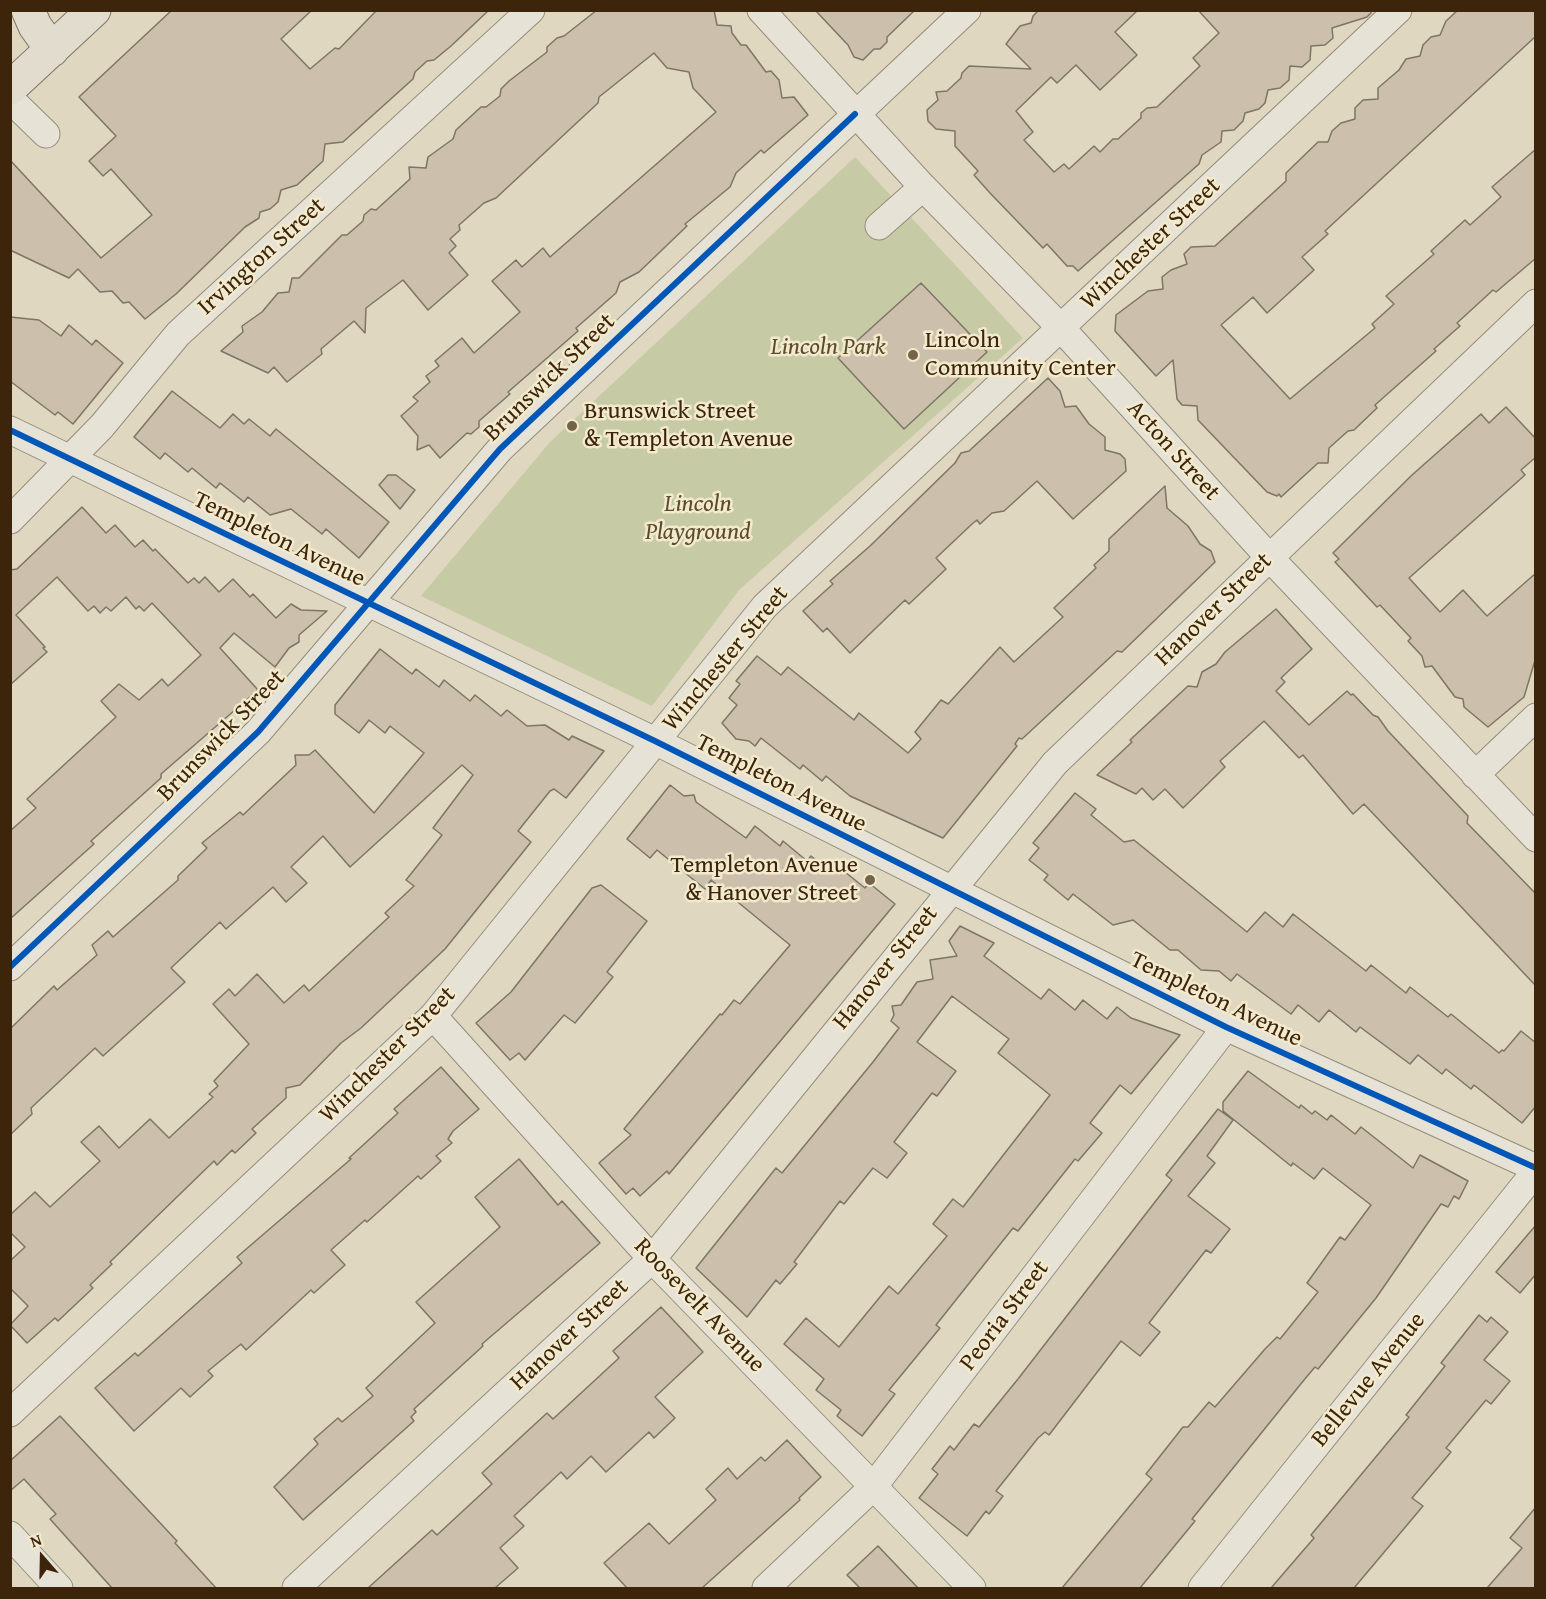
<!DOCTYPE html>
<html>
<head>
<meta charset="utf-8">
<style>
	body { margin:0 }
	#map { position:relative; width:1546px; height:1599px; overflow:hidden; background:#dfd7bf; font-family:"Gentium Book Plus",serif }
	canvas { display:block }
	.frame { position:absolute; inset:0; border:12px solid #3c250b; pointer-events:none }
	.north { position:absolute; left:12px; top:1527px; width:60px; height:60px; -webkit-text-stroke:4px #f3eacd; paint-order:stroke; rotate:340deg; font-size:16px; font-weight:700; line-height:24px; text-align:center; color:#3c250b }
	.north::after { content:''; display:block; margin:auto; width:21px; height:27px; background:#3c250b; clip-path:polygon(50% 0,100% 100%,50% 72%,0 100%) }
</style>
</head>
<body>
<div id="map">
<canvas width="1546" height="1599"></canvas>
<div class="frame"></div>
<div class="north">N</div>
</div>
<script>
const ctx = document.querySelector('canvas').getContext('2d');
ctx.lineJoin = 'round';
function fillPath(path, color) { ctx.fillStyle = color; ctx.fill(path, 'evenodd'); }
function stroke(path, color, width, dash) { ctx.strokeStyle = color; ctx.lineWidth = width; ctx.lineCap = dash ? 'butt' : 'round'; ctx.setLineDash(dash || []); ctx.stroke(path); }
function write(font, color, halo, rows, align = 'center') {
  ctx.font = font + ' "Gentium Book Plus",serif'; ctx.lineWidth = 5; ctx.setLineDash([]); ctx.textBaseline = 'middle'; ctx.strokeStyle = halo; ctx.fillStyle = color; for (const [text, x, y, turn = 0] of rows) {
    ctx.save(); ctx.translate(x, y); ctx.rotate((+turn || 0) * Math.PI / 180); ctx.textAlign = isNaN(turn) ? turn : align; if (halo) ctx.strokeText(text, 0, 0); ctx.fillText(text, 0, 0); ctx.restore();
  }
}
fillPath(new Path2D(`
	M855,157L1023,338L739,590L652,706L421,596L550,442Z`), '#c7cba5');
const building = new Path2D(`
	M172,10H312L281,39L310,69L335,48L339,49L377,10H489L451,46L434,60L427,61L415,72L413,79L343,142L325,144L323,161L297,185L281,190L278,202L270,209L260,212L259,218L245,227L176,294L145,319L129,302L123,303L112,291L100,292L78,269L69,278L10,250V160L101,258L152,215L111,169L103,176L89,161L116,136L79,97Z
	M597,10H714L717,25L731,26L732,33L741,45H746L766,72L771,71L779,80L782,98L794,97L808,115L764,153L761,150L736,173L730,187L685,224L687,226L639,272L620,282L616,293L576,328L578,331L508,392L510,394L479,421V427L471,434L467,433L440,458L429,445L417,450L418,436L401,416L418,401L413,397L430,382L426,376L439,366L435,361L462,338L474,353L520,312L492,281L516,260L522,267L543,248L550,257L716,112L693,88L689,72L667,68L654,53L599,97L598,103L496,198L484,203L459,225L460,230L450,239L456,246L449,253L468,275L428,310L403,280L366,308L365,333L354,321L321,349L322,354L287,382L274,367L268,373L221,351L243,332L242,326L262,312L278,293L289,292L292,278H299L342,235H347L363,221L364,215L371,209L376,210L410,179L409,167L426,168L428,157L453,139L456,130L481,107H486L500,96L501,89L509,81L547,52V47L557,38L564,36Z
	M815,10H915L887,37V42L880,49H874L863,60L854,57L848,45Z
	M1039,10H1138L1115,32L1137,55L1100,90L1076,65L1057,83L1051,77L1016,111L1033,132L1024,140L1054,172L1064,164L1069,169L1094,146L1100,152L1113,139H1118L1141,118V113L1147,108L1157,107L1200,66L1193,58L1219,33L1198,10H1371V13L1367,17L1332,28L1333,38L1325,45L1311,46L1310,60L1302,67L1290,66L1289,80L1280,88L1268,90L1265,103L1259,109L1245,113L1243,121L1234,130L1222,131L1221,142L1202,155L1199,164L1078,271L1073,266H1067L1047,244L1043,248L990,193L974,175L978,171L955,146V131L936,129L928,121L927,110L938,100L936,92L947,91L961,78L962,73L969,66L1031,69L1006,44L1020,26L1031,23L1033,16Z
	M1458,10H1536V36L1325,231L1328,234L1302,257L1314,270L1267,313L1253,297L1221,325L1290,399L1375,328L1372,324L1394,304L1386,296L1434,254L1431,251L1465,220L1470,225L1501,197L1492,187L1536,149V258L1496,292L1493,290L1457,323L1460,326L1434,349L1436,351L1375,405L1377,408L1354,430L1348,431L1329,448L1328,463H1318L1281,497L1279,494L1277,496L1267,492L1198,420L1197,406L1182,405L1177,399L1173,360L1156,376L1115,331L1116,315L1148,291L1163,289L1162,277L1171,270L1187,264L1184,254L1191,247L1215,246L1286,181V173L1318,142H1328L1332,131L1341,123L1355,119V108L1363,100L1378,99V88L1399,70L1406,59L1420,56L1423,45L1431,37L1440,35L1446,21Z
	M921,283L987,352L904,429L838,358Z
	M10,317L39,320L61,336L69,325L92,345L96,340L123,363L73,424L58,412L55,415L10,381Z
	M1048,378L1060,391L1065,407L1076,406L1089,424L1105,437V450L1120,454L1125,459L1126,471L1073,519L1037,481L1004,511L992,513L980,524L977,520L972,524L936,558L946,569L909,604L905,600L850,653L827,628L823,632L803,611L833,584L830,581L870,546L955,463L961,453L969,451Z
	M172,391L220,428L233,414L244,424L249,419L270,436L276,429L389,522L359,558L326,529L322,534L291,509L270,515L248,497L244,502L220,483L216,488L192,468L188,472L165,453L160,459L134,437Z
	M1506,407L1536,439V457L1521,470L1525,475L1409,578L1440,612L1463,590L1487,616L1536,573V657L1524,697L1488,727L1464,707L1463,699L1455,697L1432,666L1425,667L1422,656L1408,641L1411,638L1380,605L1377,607L1335,562L1339,559L1333,553L1412,475L1481,414L1489,423Z
	M388,475H396L415,490L400,509L379,485Z
	M1165,486L1167,508L1188,526L1200,544L1211,551L1215,562L1122,652L1117,651L1022,739L1019,738L1015,744L1017,746L943,838L850,796L826,776L822,781L803,765L800,769L761,738L755,746L749,741L736,739L722,723L737,705L729,698L740,684L736,681L757,656L781,675L788,667L854,720L859,713L908,753L921,739L915,732L941,700L948,704L1000,647L1014,662L1063,617L1054,608L1096,568L1094,565L1109,551V539Z
	M82,507L106,533L115,525L135,547L143,540L153,551L155,549L188,583L194,578L199,583L205,577L219,592L233,579L250,597L253,594L276,618L291,604L301,610L327,611L299,635V642L289,648L275,667L234,633L220,648L258,690L161,774V778L91,841L94,844L10,919V831L36,808L27,799L116,717L101,701L119,684L139,700L162,679L168,686L201,655L152,603L144,611L139,606L136,609L126,597L111,611L106,607L100,613L94,606L88,611L57,577L16,615L45,647L43,648L47,652L10,685V570L17,569Z
	M1276,609L1312,649L1281,678L1285,682L1276,691L1309,725L1347,691L1351,695L1353,694L1373,715L1378,717L1388,731L1468,816L1467,823L1536,894V986L1364,804L1353,814L1303,755L1299,758L1264,721L1220,761L1225,767L1183,808L1165,789L1153,800L1142,788L1136,794L1097,775L1132,742L1130,740L1188,686L1197,687L1202,672L1216,664L1225,652Z
	M380,649L412,674L416,669L439,687L444,680L470,701L475,695L501,716L507,710L527,726L545,725L569,740L572,736L604,751L566,798L554,789L550,791L518,831L531,842L445,949L361,1028L341,1043L300,1085L286,1088V1098L252,1129L256,1133L235,1153L232,1150L217,1165L214,1161L110,1262L112,1264L90,1285L93,1288L58,1321L55,1318L27,1343L10,1325L28,1306L10,1288V1261L25,1247L10,1232V1215L35,1192L50,1207L100,1161L81,1142L99,1126L119,1148L150,1119L169,1138L213,1097L209,1094L218,1086L214,1081L249,1044L213,1004L229,989L235,996L257,974L284,1003L304,985L309,991L389,917L385,913L414,886L406,880L442,835L433,828L473,775L462,765L350,867L323,836L291,867L307,883L286,902L273,887L226,929L220,922L171,968L185,982L103,1056L95,1048L31,1108L32,1114L10,1135V1029L54,986L57,990L97,955L92,945L108,931L113,937L178,880V876L207,848L202,843L240,812L243,815L296,765L295,755H309L315,750L374,813L424,753L390,726L385,733L369,720L359,733L335,714V705Z
	M670,785L684,796L694,795L696,802L746,838L755,826L780,846L783,841L807,861L811,856L829,870L845,872L865,888L869,883L895,904L669,1174L667,1171L640,1196L633,1188L626,1194L599,1163L631,1135L624,1129L720,1014L722,1015L734,1000L740,1004L790,945L711,880L705,889L657,850L650,858L627,839Z
	M1075,793L1096,809L1091,815L1124,842L1134,840L1247,932L1265,912L1283,927L1293,914L1366,971L1371,965L1406,993L1410,987L1448,1017L1451,1014L1499,1053L1502,1050L1504,1051L1521,1031L1536,1043V1106L1522,1123L1474,1085L1471,1089L1446,1069L1442,1074L1418,1055L1410,1064L1360,1027L1356,1032L1329,1010L1319,1022L1298,1005L1291,1014L1237,974L1231,981L1219,971L1201,970L1178,950H1170L1133,920L1113,925L1073,894L1068,900L1044,880L1048,875L1029,860L1039,848L1033,843Z
	M601,885L647,921L607,972L613,977L575,1023L564,1015L525,1060L519,1053L510,1060L476,1023L511,992L592,888Z
	M960,926L994,943L984,956L1041,999L1049,989L1075,1010L1083,1000L1107,1019L1117,1007L1131,1018L1180,1035L1131,1094L1120,1085L1090,1123L1102,1133L1078,1161L1075,1159L1018,1231L1013,1228L936,1325L940,1328L889,1390L895,1394L862,1436L837,1416L841,1410L816,1390L824,1379L784,1344L806,1318L839,1347L889,1286L898,1294L947,1236L933,1224L953,1199L963,1207L1050,1095L998,1053L1009,1039L952,996L917,1042L956,1071L937,1096L932,1093L894,1142L907,1153L887,1178L873,1168L844,1204L840,1201L794,1262L797,1264L780,1284L776,1280L747,1317L696,1268L776,1168L782,1173L873,1062L899,1028L891,1021L894,1015L892,1006L901,1005L917,982L933,979L930,960L957,956L949,941Z
	M441,1067L479,1109L453,1131L448,1139L452,1143L436,1156L441,1161L421,1179L418,1176L367,1222L365,1220L331,1250L345,1265L314,1293L311,1290L246,1350L241,1344L208,1371L213,1376L190,1397L181,1388L134,1431L95,1388L135,1353L138,1356L242,1263L237,1257L351,1159L349,1158L398,1113L394,1109Z
	M1248,1071L1299,1108L1301,1105L1312,1114L1315,1111L1327,1120L1331,1115L1355,1134L1361,1127L1413,1168L1420,1155L1468,1181L1459,1199L1454,1196L1448,1207L1441,1204L1376,1298L1318,1369L1315,1367L1304,1380L1192,1519L1195,1521L1140,1588H1062L1152,1479L1146,1474L1183,1427H1188L1209,1402L1215,1407L1265,1349L1277,1337L1280,1339L1318,1292L1307,1283L1340,1237L1345,1240L1371,1205L1323,1168L1314,1179L1293,1163L1291,1166L1223,1111V1102Z
	M1218,1109L1233,1120L1207,1156L1215,1163L1188,1196L1230,1229L1211,1253L1206,1250L1149,1323L1160,1332L1140,1356L1121,1341L1049,1435L1045,1432L1038,1438L996,1491L1003,1496L989,1514L986,1511L967,1536L919,1498L938,1474L932,1469L950,1446L954,1450L974,1424L979,1427L1018,1379L1172,1180L1166,1175Z
	M519,1159L558,1205L562,1201L600,1243L482,1344L483,1346L414,1409L416,1412L411,1417L414,1421L303,1520L274,1487L318,1444L314,1439L338,1418L342,1422L373,1396L366,1388L435,1323L416,1302L500,1227L475,1197Z
	M1536,1225V1274L1520,1293L1496,1272Z
	M661,1307L703,1352L655,1397L675,1418L654,1438L649,1432L606,1472L591,1456L567,1479L561,1472L514,1516L524,1526L500,1548L518,1568L495,1588H368L432,1530L437,1535L492,1484L482,1473L547,1413L553,1419L619,1358L613,1351Z
	M1479,1315L1487,1322L1491,1317L1508,1332L1484,1360L1510,1381L1491,1404L1486,1400L1446,1448L1451,1452L1412,1498L1423,1506L1354,1588H1271L1314,1538L1311,1535L1409,1417L1406,1415L1445,1366L1441,1363Z
	M60,1416L177,1541L175,1543L216,1588H112L50,1519L56,1514L24,1479L10,1491V1461Z
	M787,1440L821,1477L799,1498L800,1500L702,1588H627L604,1563L649,1523L669,1544L716,1500L706,1489L728,1468L737,1479L761,1457L765,1461Z
	M1536,1507V1588H1487L1522,1548L1510,1538Z
	M878,1546L918,1588H860L847,1575Z`);
fillPath(building, '#ccc0ac');
stroke(building, '#7d7565', 1.5);
const minor = new Path2D(`
	M761,10L923,187L1061,328L1268,556L1536,838
	M10,99L46,134
	M879,226L923,187
	M10,430L657,742L1226,1027L1536,1168
	M10,520L102,426L178,334L531,10
	M1475,775L1536,717
	M10,967L258,732L500,449L967,10
	M433,1016L652,1259L972,1588
	M10,1413L433,1016L765,606L1398,10
	M10,1535L59,1588
	M296,1588L652,1259L1055,763L1536,303
	M766,1588L873,1487L1226,1027
	M1202,1588L1536,1171`);
const major = new Path2D(`
	M28,10L35,26L52,50
	M10,88L94,10`);
stroke(minor, '#948d7c', 29);
stroke(major, '#7d7565', 35);
stroke(minor, '#e6e2d5', 27);
stroke(major, '#e1dcce', 33);
stroke(new Path2D(`
	M10,430L657,742L1226,1027L1536,1168
	M10,967L258,732L500,449L855,114`), '#0057b8', 6);
for (const [x, y, r, color] of [
	[913,355,6,"#75634a"],
	[572,426,6,"#75634a"],
	[870,880,6,"#75634a"]
]) { const dot = new Path2D(); dot.arc(x, y, r, 0, 2 * Math.PI); ctx.fillStyle = color; ctx.fill(dot); stroke(dot, '#f3eacd', 2); }
write('24px', '#3c250b', '#f3eacd', [
	["Winchester Street",1151,244,-43],
	["Irvington Street",262,257,-42],
	["Brunswick Street",550,378,-44],
	["Acton Street",1173,451,48],
	["Templeton Avenue",279,540,26],
	["Hanover Street",1214,610,-44],
	["Winchester Street",726,659,-50],
	["Brunswick Street",222,736,-46],
	["Templeton Avenue",781,784,27],
	["Hanover Street",886,968,-51],
	["Templeton Avenue",1216,1000,26],
	["Winchester Street",388,1055,-45],
	["Roosevelt Avenue",699,1306,46],
	["Peoria Street",1005,1316,-53],
	["Hanover Street",570,1335,-43],
	["Bellevue Avenue",1369,1380,-51]
]);
write('24px', '#3c250b', '#f3eacd', [
	["Lincoln",925,341],
	["Community Center",925,369],
	["Brunswick Street",584,412],
	["& Templeton Avenue",584,440],
	["Templeton Avenue",858,866,"right"],
	["& Hanover Street",858,894,"right"]
], 'left');
write('italic 24px', '#5a4c2c', '#f3eacd', [
	["Lincoln Park",828,348],
	["Lincoln",698,505],
	["Playground",698,533]
]);
</script>
</body>
</html>
